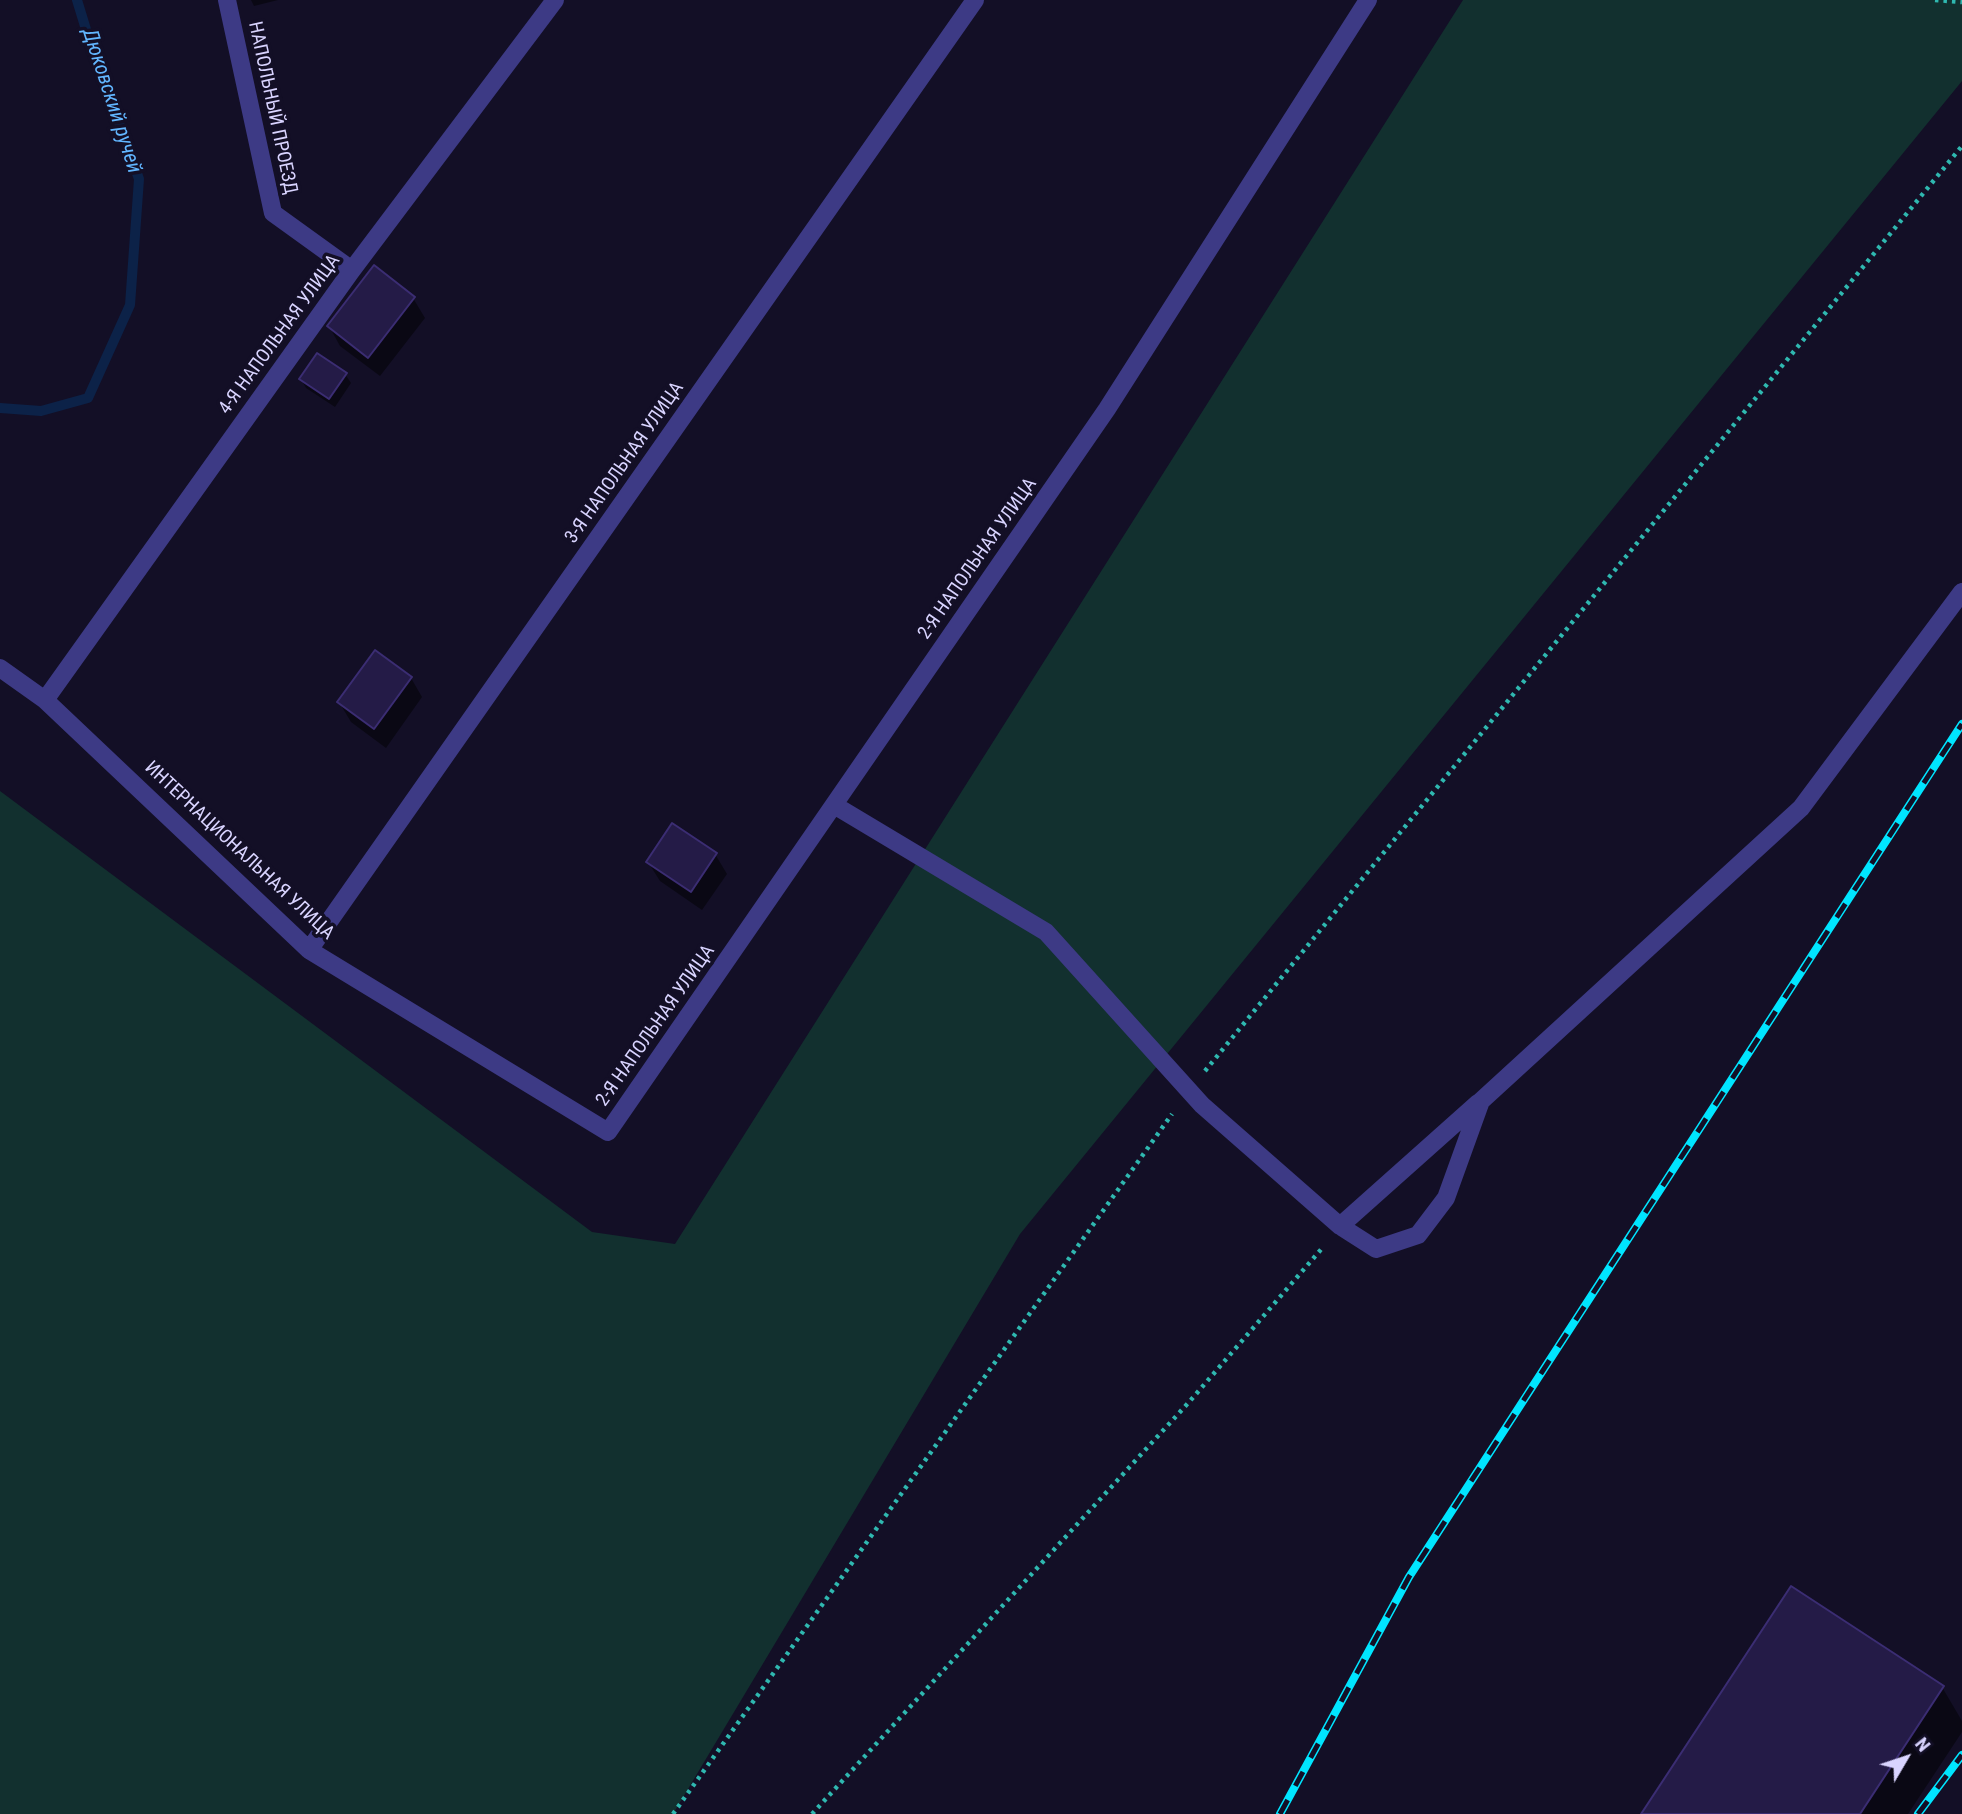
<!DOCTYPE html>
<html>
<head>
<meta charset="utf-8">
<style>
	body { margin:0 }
	#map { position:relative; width:1962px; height:1814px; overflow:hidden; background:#130f26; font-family:"Roboto Condensed",sans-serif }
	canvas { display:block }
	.north { position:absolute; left:1871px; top:1723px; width:70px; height:70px; -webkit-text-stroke:5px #130f26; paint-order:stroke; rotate:51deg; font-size:19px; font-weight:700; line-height:28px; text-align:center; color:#d9d4ff }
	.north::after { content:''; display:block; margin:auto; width:24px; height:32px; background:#d9d4ff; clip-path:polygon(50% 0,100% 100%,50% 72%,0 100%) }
</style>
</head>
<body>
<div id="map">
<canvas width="1962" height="1814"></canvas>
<div class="north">N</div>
</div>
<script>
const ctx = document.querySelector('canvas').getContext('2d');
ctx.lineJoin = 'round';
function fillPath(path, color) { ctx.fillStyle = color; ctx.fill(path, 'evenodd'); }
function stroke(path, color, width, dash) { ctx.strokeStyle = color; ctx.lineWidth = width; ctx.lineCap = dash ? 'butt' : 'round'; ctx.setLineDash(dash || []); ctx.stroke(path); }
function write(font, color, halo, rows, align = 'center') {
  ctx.font = font + ' "Roboto Condensed",sans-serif'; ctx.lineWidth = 7; ctx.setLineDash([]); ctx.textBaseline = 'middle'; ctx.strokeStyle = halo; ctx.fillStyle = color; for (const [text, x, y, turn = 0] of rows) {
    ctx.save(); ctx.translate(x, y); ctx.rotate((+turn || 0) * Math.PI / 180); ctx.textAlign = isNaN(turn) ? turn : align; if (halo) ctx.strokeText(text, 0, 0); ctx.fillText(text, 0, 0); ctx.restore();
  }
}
fillPath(new Path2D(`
	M1463,0H1962V81L1020,1234L673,1814H0V791L592,1232L675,1244Z`), '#12302f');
fillPath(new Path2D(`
	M251,0H278L254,6Z
	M413,298L425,318L380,376L340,346L329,326Z
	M345,374L351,383L335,407L306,388L301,379Z
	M411,678L422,697L386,748L351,722L339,702Z
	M715,854L727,874L702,910L660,881L648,862Z
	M1942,1687L1962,1721V1732L1908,1814H1643Z`), '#0007');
stroke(new Path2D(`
	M0,408L41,411L88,398L130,305L139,179L88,36L77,0`), '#0c2248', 10);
const building = new Path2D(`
	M374,265L415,297L368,358L327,326Z
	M317,353L347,373L329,399L299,379Z
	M375,650L412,677L374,729L337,702Z
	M672,823L717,853L691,892L646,862Z
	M1791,1586L1944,1686L1860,1814H1641Z`);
fillPath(building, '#241b47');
stroke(building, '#3b2d73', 2);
stroke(new Path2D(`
	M1935,0L1962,2
	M1205,1071L1962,146
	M673,1814L1172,1114
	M812,1814L1190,1401L1324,1246`), '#2fb8b0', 4.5, [3.5, 5]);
stroke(new Path2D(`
	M227,0L273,213L352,270
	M0,668L45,700L309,950L608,1132L1107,409L1368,0
	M45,700L352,270L555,0
	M834,805L1046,932L1202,1105L1340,1226L1376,1249L1418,1235L1446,1198L1481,1101L1801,808L1962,592
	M309,950L975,0
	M1340,1226L1478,1103`), '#3d3a85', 18);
const rail = new Path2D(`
	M1280,1814L1409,1577L1962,724
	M1918,1814L1962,1755`);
stroke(rail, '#00e5ff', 8);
stroke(rail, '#130f26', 5, [16]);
write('19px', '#d9d4ff', '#130f26', [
	["НАПОЛЬНЫЙ ПРОЕЗД",272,108,78],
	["4-Я НАПОЛЬНАЯ УЛИЦА",280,335,-54],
	["3-Я НАПОЛЬНАЯ УЛИЦА",625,463,-55],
	["2-Я НАПОЛЬНАЯ УЛИЦА",978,559,-55],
	["ИНТЕРНАЦИОНАЛЬНАЯ УЛИЦА",239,851,43],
	["2-Я НАПОЛЬНАЯ УЛИЦА",656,1026,-55]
]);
write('italic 21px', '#62b6ff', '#130f26', [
	["Дюковский ручей",111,101,72]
]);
</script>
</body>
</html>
